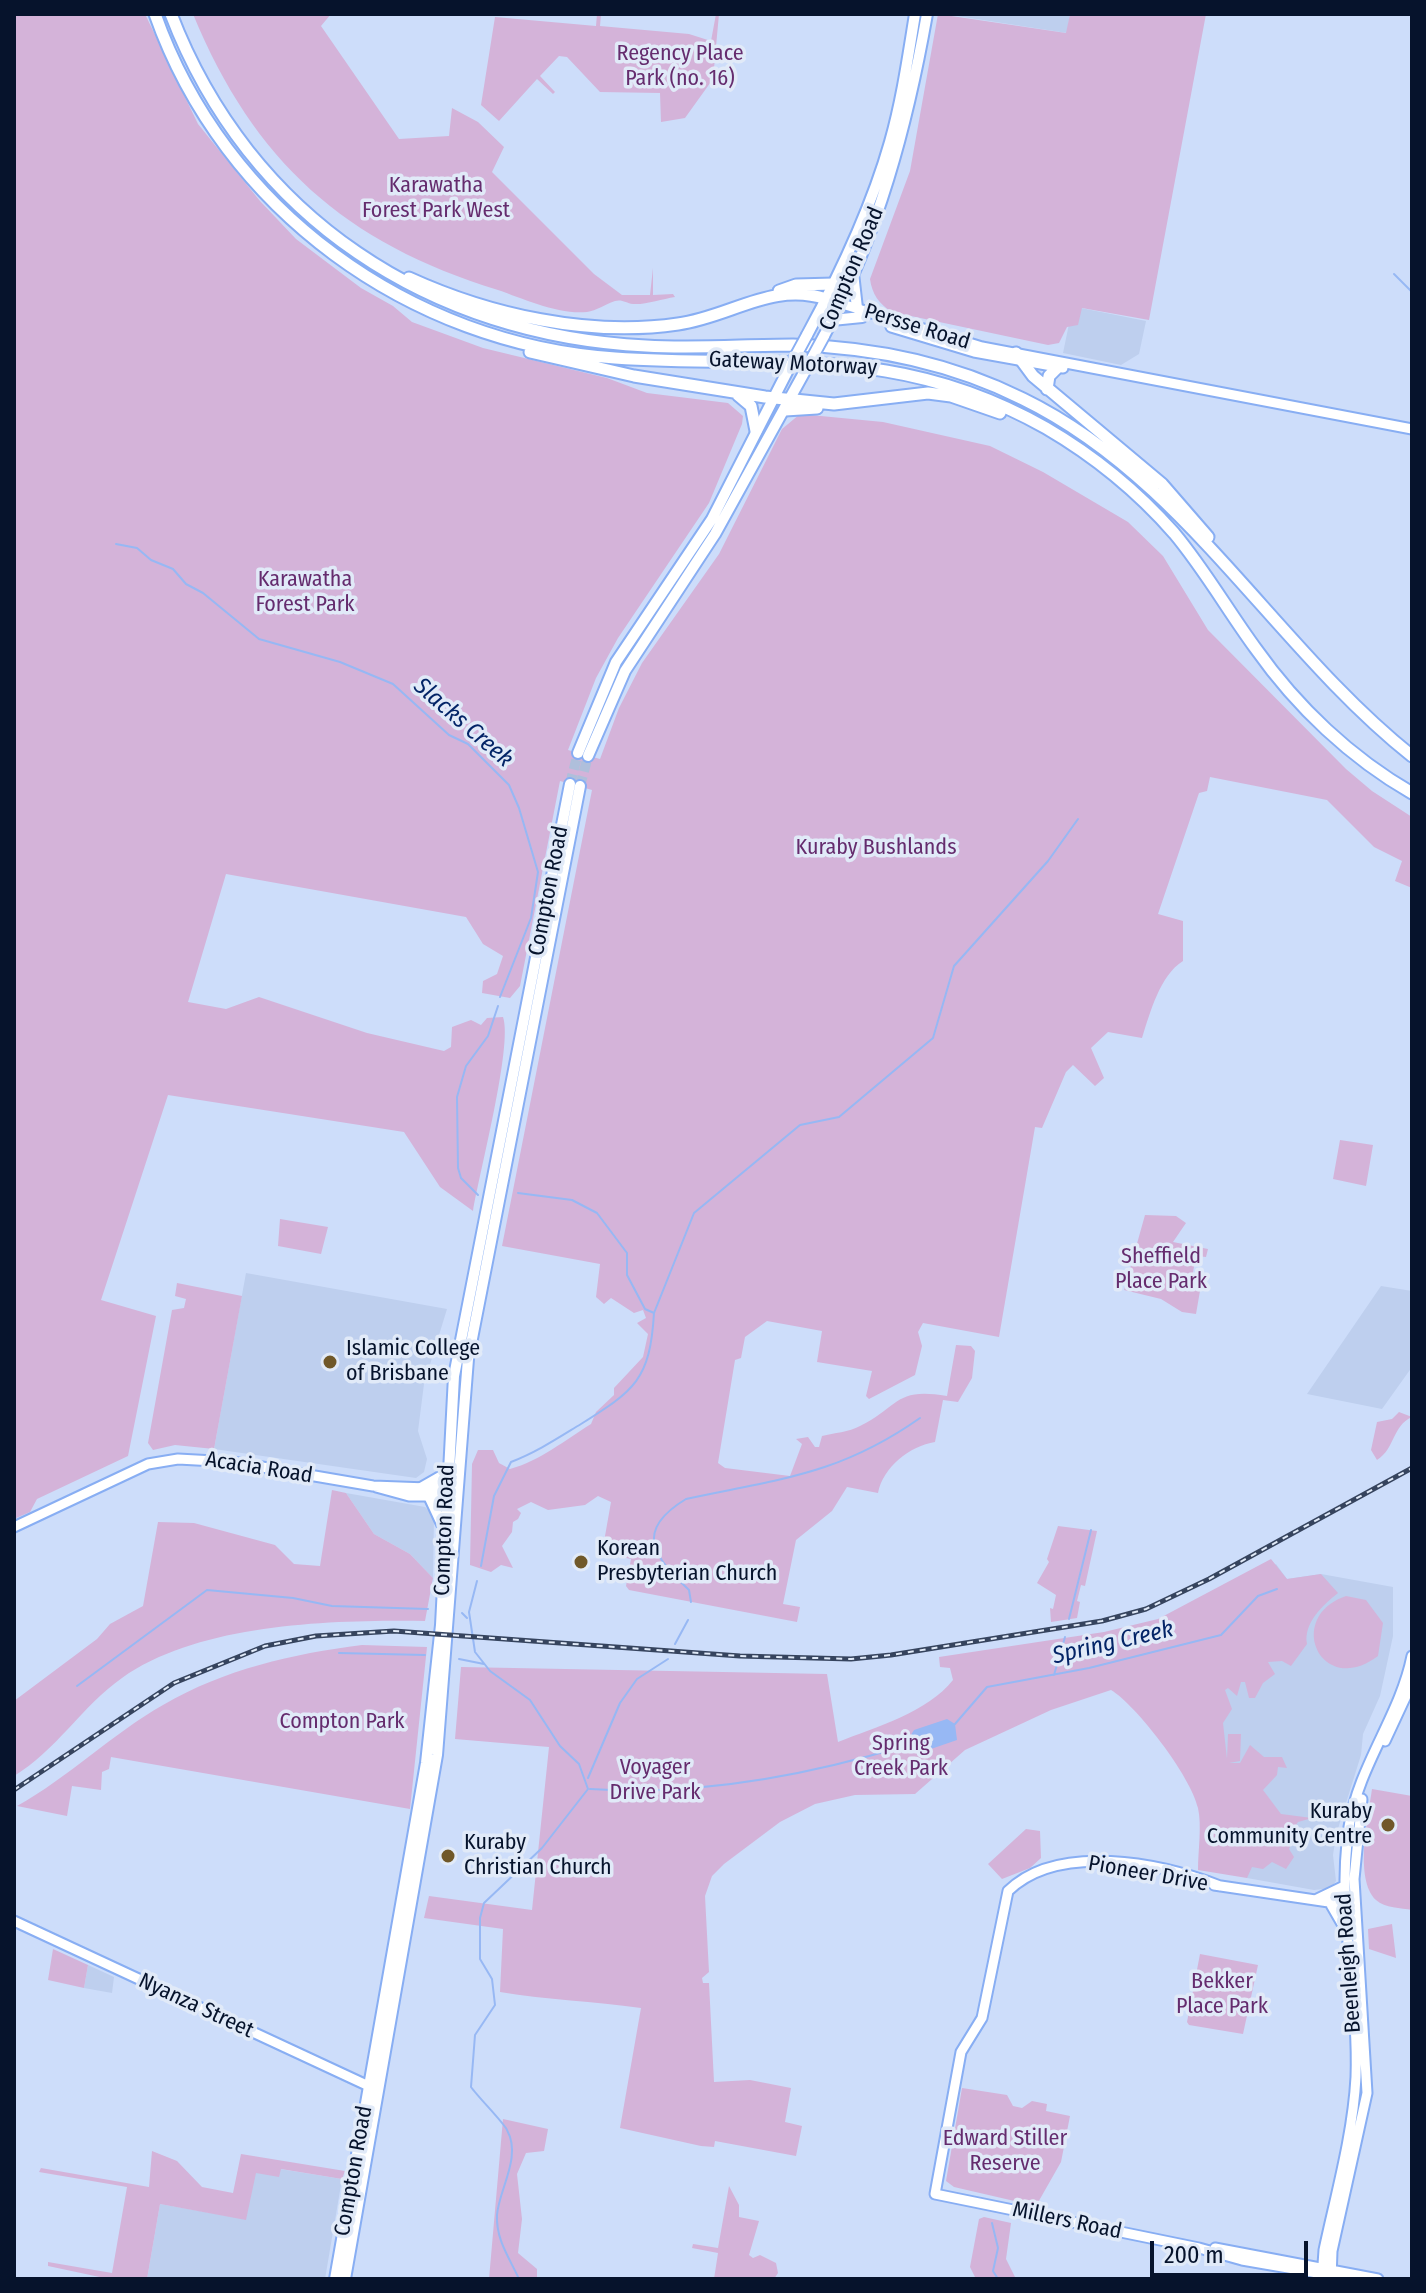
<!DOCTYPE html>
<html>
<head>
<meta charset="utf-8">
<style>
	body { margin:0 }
	#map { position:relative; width:1426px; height:2293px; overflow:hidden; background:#cdddfa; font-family:"Fira Sans Condensed",sans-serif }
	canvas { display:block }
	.frame { position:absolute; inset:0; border:16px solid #06132c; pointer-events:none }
	.scale { position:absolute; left:1150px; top:2241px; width:158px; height:36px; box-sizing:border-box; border:4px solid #06132c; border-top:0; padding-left:10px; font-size:24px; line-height:28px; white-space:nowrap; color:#06132c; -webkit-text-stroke:6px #e1eaf8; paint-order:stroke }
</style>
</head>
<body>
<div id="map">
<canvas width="1426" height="2293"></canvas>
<div class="frame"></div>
<div class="scale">200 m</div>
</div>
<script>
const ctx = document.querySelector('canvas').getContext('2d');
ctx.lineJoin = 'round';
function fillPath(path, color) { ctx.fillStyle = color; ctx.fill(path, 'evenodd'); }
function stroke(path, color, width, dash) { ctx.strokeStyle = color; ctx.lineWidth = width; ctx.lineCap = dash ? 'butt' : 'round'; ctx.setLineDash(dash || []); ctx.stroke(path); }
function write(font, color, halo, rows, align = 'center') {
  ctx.font = font + ' "Fira Sans Condensed",sans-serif'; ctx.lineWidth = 7; ctx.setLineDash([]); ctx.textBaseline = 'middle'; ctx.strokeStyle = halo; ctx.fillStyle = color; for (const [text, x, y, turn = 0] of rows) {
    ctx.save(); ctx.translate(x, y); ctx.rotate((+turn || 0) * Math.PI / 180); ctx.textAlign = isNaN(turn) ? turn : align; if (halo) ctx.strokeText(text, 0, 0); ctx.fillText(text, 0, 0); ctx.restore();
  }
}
fillPath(new Path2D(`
	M944,14H1070L1067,33Z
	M1081,308L1146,321L1139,354L1121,365L1063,353L1069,324Z
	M246,1273L447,1309L424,1384L418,1431L427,1459L424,1472L416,1478L214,1449Z
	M1381,1286L1412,1291V1367L1382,1409L1307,1394Z
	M346,1493L425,1507L434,1515L433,1578L410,1554L374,1534Z
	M1276,1564L1287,1579L1321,1574L1393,1587V1636L1380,1696L1363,1734L1361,1755L1336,1835L1333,1855L1336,1881L1331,1888L1314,1890L1247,1878L1191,1611Z
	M88,1965L114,1977L112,1993L84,1988Z
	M280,2169L342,2179L325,2279H147L160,2204L245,2219L255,2173Z`), '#becfee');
fillPath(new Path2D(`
	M14,14H145L198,124L260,201L296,239L361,288L393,306L412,322L483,348L607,378L647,393L728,403L743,416L742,424L709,503L618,638L596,678L568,750L600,759L619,708L642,663L719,554L782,429L800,414L883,422L990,446L1043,472L1128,522L1163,556L1208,630L1346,769L1372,791L1412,817V888L1395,881L1402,861L1374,847L1327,800L1210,777L1207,791L1199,793L1158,914L1183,921V961C1160,975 1150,1013 1142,1038L1108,1032L1091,1048L1104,1078L1095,1086L1073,1065L1066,1072L1042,1128L1035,1127L999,1337L923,1323L918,1332L922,1346L915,1375L869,1399L866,1396L872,1371L817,1362L822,1331L767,1321L745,1337L741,1358L735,1360L718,1463L725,1468L790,1476L802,1444L796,1439L808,1437L815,1447H819L822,1436C834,1433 849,1432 860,1426C900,1406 895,1387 947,1396L956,1345L971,1346L975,1351L972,1378L958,1402L943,1400L935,1442C910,1446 883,1467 878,1493L847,1487L832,1511L796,1540L783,1604L800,1607L797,1622L629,1590L626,1586L631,1559L602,1553L611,1502L598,1496L585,1505L548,1510L531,1502L517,1509L521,1513L518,1519L513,1522L512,1532L502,1546L513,1568L501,1565L491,1572L470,1565L472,1464L478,1450H493L499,1463L510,1469C540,1461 565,1440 591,1424L596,1412L614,1395V1388L643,1357L648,1334L637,1323L646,1318L643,1310L634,1313L611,1298L604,1304L596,1297L600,1264L502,1246L592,790L560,781L520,986L510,998L482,993L483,981L497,974L503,956L483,944L466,917L226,874L188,1002L226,1009L259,997L367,1033L444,1051L451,1047L452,1027L471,1020L481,1025L487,1018L503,1017C513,1045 479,1174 473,1211L440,1187L404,1132L168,1095L101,1300L156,1316L128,1456L37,1499L30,1512L14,1519Z
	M193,14H331L321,26L399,139L449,136L452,108L478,122L504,147L492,172L594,274L622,295H650L653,268V295L673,294L675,297C662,299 645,305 633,304C626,303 622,299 615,301C606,304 596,311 587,312C559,315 524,299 498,290C345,243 254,162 193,14Z
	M597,14H601L600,26L689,34L711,41L716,14H719L713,79L685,118L661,122L660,93L600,92L567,57L559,56L540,76L555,92L553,94L537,79L499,121L481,105L495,17L596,26Z
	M938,14L1066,33L1070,14H1206L1149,320L1082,308L1078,325L1067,327L1059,343L1048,345L892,312C879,304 872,294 870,279L910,171Z
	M1340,1140L1373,1145L1366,1186L1333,1179Z
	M1145,1215L1176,1216L1186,1223L1173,1242L1208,1249L1206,1257L1196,1256L1191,1283L1201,1285L1196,1314L1182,1312L1161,1299L1124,1290Z
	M280,1219L328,1227L321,1254L278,1246Z
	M177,1283L242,1296L214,1449L175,1445L153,1450L148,1443L172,1310L184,1308L186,1299L175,1296Z
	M1399,1412L1412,1417C1392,1426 1395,1449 1377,1460L1371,1450L1377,1422L1392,1419Z
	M332,1490L346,1493L374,1534L410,1554L433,1578L425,1621C332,1620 200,1623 122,1678C82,1706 56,1751 14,1776V1701L97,1639L110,1624L143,1606L158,1522L194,1523L275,1545L294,1564L320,1566Z
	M1058,1526L1097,1531L1085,1586L1081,1585L1077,1601L1080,1602L1077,1618L1051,1622L1050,1608L1053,1609L1056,1595L1037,1583L1049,1562L1047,1559Z
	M1271,1559L1287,1579L1321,1574L1338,1593C1324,1604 1303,1623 1307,1644L1291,1666L1282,1661L1268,1662L1275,1674L1263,1683L1255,1698H1249L1245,1682H1241L1237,1696L1228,1688L1225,1690L1232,1709L1223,1723L1227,1759L1228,1734H1241L1240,1761L1229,1763H1240L1250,1745L1264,1757H1282L1287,1768L1278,1767L1277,1775L1263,1790L1281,1814L1312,1818L1298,1822L1293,1829L1296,1834L1289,1849L1294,1857L1286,1869L1272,1862L1263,1869L1252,1867L1247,1878L1198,1870C1198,1851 1202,1826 1198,1808C1191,1776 1136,1705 1111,1690L1051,1710L965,1750L915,1794L855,1795L815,1804L780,1822L724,1864L712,1876L705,1896L709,1972L702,1978L703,1983H709L714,2082L750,2080L791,2088L785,2122L802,2126L796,2156L715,2141L714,2147L701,2146L620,2128L641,2008C593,2001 548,2000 500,1992L503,1929L424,1918L429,1896L532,1910L549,1747L455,1739L461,1667L827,1674L838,1742C876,1727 928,1712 953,1680L950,1668L940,1667L939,1657L1104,1632L1158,1619Z
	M1346,1596L1366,1600L1383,1623L1378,1656C1321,1699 1284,1617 1346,1596Z
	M362,1645L427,1647L410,1809L111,1757L109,1769L102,1772L101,1790L72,1786L67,1816L17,1806C69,1777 112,1734 163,1705C225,1669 292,1654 362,1645Z
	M1372,1789L1412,1796V1910C1401,1908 1385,1908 1376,1900C1354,1879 1368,1817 1372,1789Z
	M1026,1829L1040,1831L1041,1858L1030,1868L1002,1879L988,1864Z
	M1392,1924L1396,1958L1369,1949L1368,1929Z
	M53,1949L88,1965L84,1988L48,1980Z
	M1200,1954L1258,1965L1243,2034L1189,2025L1187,2022Z
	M962,2088L1007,2095L1013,2106L1022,2108L1032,2101L1047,2104L1046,2111L1070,2116L1061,2162L1036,2206L954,2187L946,2181Z
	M503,2119L548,2129L544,2151L526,2153L517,2174L522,2219L518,2253L537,2269V2279H489Z
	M152,2151L177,2161L202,2187L233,2193L241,2154L345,2171L342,2179L281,2169L279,2177L256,2173L246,2220L160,2204L147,2279H109L48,2266V2262L112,2273L127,2187L39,2172L41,2168L149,2187Z
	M729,2186L739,2205V2217L759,2221L749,2255L753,2258L760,2255L776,2263L778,2273L774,2279H714L718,2253L692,2248L693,2244L718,2248Z
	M984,2217L1011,2223L1006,2259L1016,2279H976L970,2267L979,2219Z`), '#d4b3d9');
fillPath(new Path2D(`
	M947,1719L955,1724L957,1740L928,1750L904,1746L914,1730Z`), '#97b8f4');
stroke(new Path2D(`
	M1394,274L1412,292
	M116,544L137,548L151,560L173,569L186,584L203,593L259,639L340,662L393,684L449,735L468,744L509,785L519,808L538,872L531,918L500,997
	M478,1195L461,1178L458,1168L457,1097L466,1066L488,1036L498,1006
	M654,1313L694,1213L800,1125L839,1117L933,1038L954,966L1048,861L1078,819
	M481,1566L494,1496L511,1462C537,1452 558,1438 581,1424C635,1390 650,1380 654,1313L645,1309L627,1275V1253L597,1213L572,1200L518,1193
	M477,1581L469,1612L475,1652L490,1671L530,1700L560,1746L579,1764L588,1789L542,1848L484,1903L480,1918V1959L492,1979L495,2005L475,2035L471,2087C478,2097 504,2123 507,2130C522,2157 499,2189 497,2215C496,2240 509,2257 519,2279
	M691,1602L689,1590C654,1557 633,1531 686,1499C779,1479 839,1475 920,1418
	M462,1613L467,1618
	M1069,1619L1091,1530
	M675,1644L688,1620
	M339,1653L425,1655
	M459,1659L484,1664
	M1054,1675L1065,1637
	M77,1686L207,1590L293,1598L332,1606L428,1609
	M955,1724L987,1687L1089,1668L1221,1635L1258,1596L1277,1589
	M588,1778L620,1703L637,1679L668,1659
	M590,1789C697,1796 802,1777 904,1746
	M992,2223L998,2248L993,2271L998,2279`), '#97b8f4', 2);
stroke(new Path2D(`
	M570,784L578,753
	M580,786L588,756`), '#afbfdb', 10, [10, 5]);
const secondary = new Path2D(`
	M826,299L982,347L1412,429
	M891,327L974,352L1063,368
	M376,1487L409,1496H452
	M14,1527L148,1464L178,1459L233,1462L373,1486L454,1489
	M1385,1741L1412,1683
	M1214,1885L1349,1905
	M1220,1886C1161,1863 1058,1842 1008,1891L982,2018L961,2052L935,2194L1199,2248L1242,2260L1352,2279
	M1317,1899L1344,1886
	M1330,1903L1345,1929
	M14,1921L373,2088
	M1215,2248L1378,2279
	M1322,2279L1324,2250C1336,2194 1353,2134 1356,2077C1359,1993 1336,1910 1349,1827C1358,1766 1400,1716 1412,1656
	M1331,2279L1332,2251L1367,2093L1354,1879L1362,1799`);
const primary = new Path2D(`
	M853,273L857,308
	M832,320L862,317
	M807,335C840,274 871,209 890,142C902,100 908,57 915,14
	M824,336C878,234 907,127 927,14
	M578,753L616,662L712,519L788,370
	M588,756L625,671L715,534L805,371
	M419,1489L447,1473
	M429,1496L442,1524
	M335,2279L426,1763L441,1625L454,1376L570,784
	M345,2279L437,1755L468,1359L580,786`);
const highway = new Path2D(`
	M155,14C224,210 410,344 615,358C778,369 894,342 1046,428C1094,456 1138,492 1174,533C1205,570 1228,611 1256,649C1297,707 1351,758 1412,793
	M171,14C249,218 432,336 646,346C695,349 744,345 793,345C873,347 951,363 1023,399C1185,478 1274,646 1412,756
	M409,278C490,315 589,337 678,324C730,317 773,281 826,299
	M779,291L796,285L834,284
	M530,352L634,376L765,397L834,404L928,393L951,396L1000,413
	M1016,353L1033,376L1162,484L1208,537
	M1047,389L1049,376L1058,367
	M738,395L751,406L756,431
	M785,410L817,408`);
stroke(secondary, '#88aef3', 13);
stroke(primary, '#88aef3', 14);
stroke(highway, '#88aef3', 15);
stroke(secondary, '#fff', 9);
stroke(primary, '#fff', 10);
stroke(highway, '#fff', 11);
const rail = new Path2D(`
	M14,1790L174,1683L265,1646L316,1636L394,1631L740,1656L851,1659L891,1655L1102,1621L1146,1609L1209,1579L1412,1468`);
stroke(rail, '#36445e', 5);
stroke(rail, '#e1eaf8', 2, [6]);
const primaryBridge = new Path2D(`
	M788,370L807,335
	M805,371L824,336`);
stroke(primaryBridge, '#88aef3', 14, []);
stroke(primaryBridge, '#fff', 10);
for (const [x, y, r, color] of [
	[330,1362,8,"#705829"],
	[581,1562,8,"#705829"],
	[1388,1825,8,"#705829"],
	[448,1856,8,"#705829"]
]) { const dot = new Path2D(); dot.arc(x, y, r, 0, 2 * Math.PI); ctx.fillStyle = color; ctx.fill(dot); stroke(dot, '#e1eaf8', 3); }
write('22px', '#652c6e', '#e1eaf8', [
	["Regency Place",680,54],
	["Park (no. 16)",680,79],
	["Karawatha",436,186],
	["Forest Park West",436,211],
	["Karawatha",305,580],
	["Forest Park",305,605],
	["Kuraby Bushlands",876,848],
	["Sheffield",1161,1257],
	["Place Park",1161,1282],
	["Compton Park",342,1722],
	["Spring",901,1744],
	["Creek Park",901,1769],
	["Voyager",655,1768],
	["Drive Park",655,1793],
	["Bekker",1222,1982],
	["Place Park",1222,2007],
	["Edward Stiller",1005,2139],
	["Reserve",1005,2164]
]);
write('22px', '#06132c', '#e1eaf8', [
	["Compton Road",852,269,-67],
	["Persse Road",917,327,17],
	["Gateway Motorway",793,364,3],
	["Compton Road",549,891,-79],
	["Acacia Road",259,1468,9],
	["Compton Road",445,1530,-88],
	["Pioneer Drive",1148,1874,10],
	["Beenleigh Road",1349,1963,-94],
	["Nyanza Street",196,2006,25],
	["Compton Road",354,2171,-80],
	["Millers Road",1067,2221,12]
]);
write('22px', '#06132c', '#e1eaf8', [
	["Islamic College",346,1349],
	["of Brisbane",346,1374],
	["Korean",597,1549],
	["Presbyterian Church",597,1574],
	["Kuraby",1372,1812,"right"],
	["Community Centre",1372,1837,"right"],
	["Kuraby",464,1843],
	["Christian Church",464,1868]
], 'left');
write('italic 24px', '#032467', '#e1eaf8', [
	["Slacks Creek",463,723,41],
	["Spring Creek",1113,1643,-13]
]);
</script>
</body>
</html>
